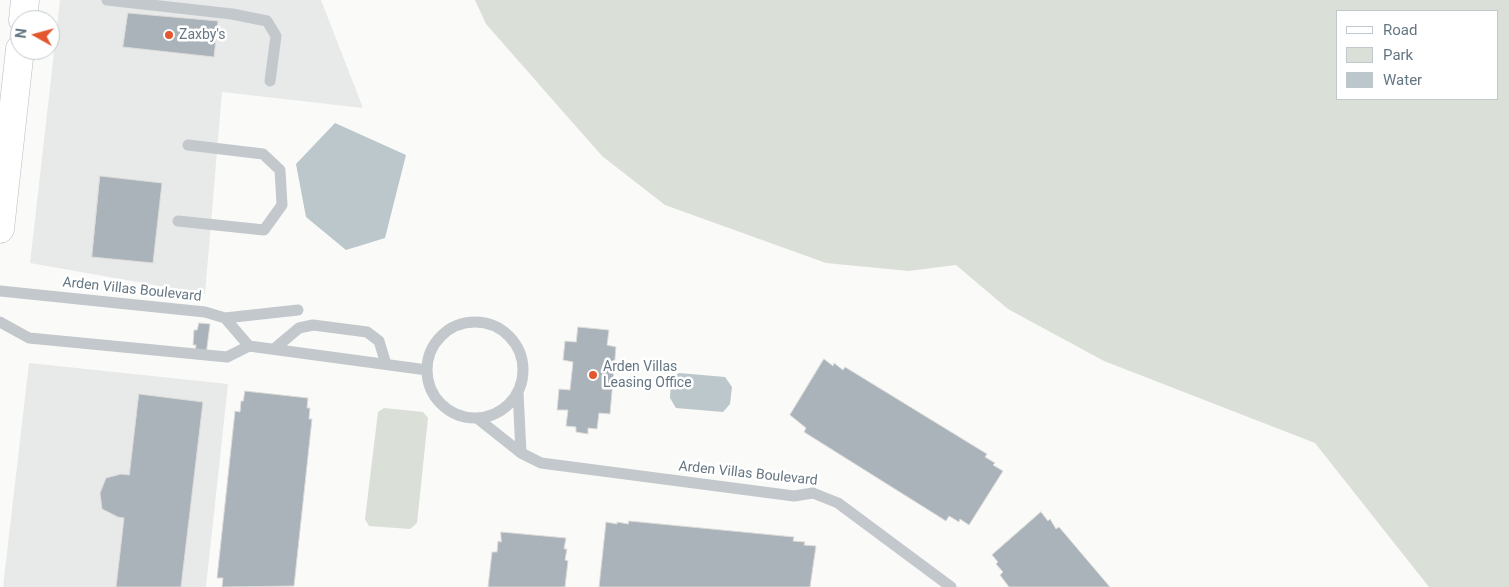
<!DOCTYPE html>
<html>
<head>
<meta charset="utf-8">
<style>
	body { margin:0 }
	#map { position:relative; width:1509px; height:587px; overflow:hidden; background:#fafaf8; font-family:Roboto,sans-serif }
	canvas { display:block }
	.legend { position:absolute; left:1336px; top:10px; width:162px; height:90px; box-sizing:border-box; background:#fff; border:1px solid #c1c8cd; margin:0; padding:6px 9px; list-style:none; font-size:15px; color:#657683 }
	.legend li { display:flex; align-items:center; gap:10px; height:25px }
	.legend b { width:25px; border:1px solid #c1c8cd }
	.north { position:absolute; left:10px; top:10px; width:50px; height:50px; box-sizing:border-box; background:#fff; border:1px solid #c1c8cd; border-radius:50%; rotate:277deg; font-size:14px; font-weight:700; line-height:20px; text-align:center; color:#657683 }
	.north::after { content:''; display:block; margin:auto; width:18px; height:22px; background:#e4572e; clip-path:polygon(50% 0,100% 100%,50% 72%,0 100%) }
</style>
</head>
<body>
<div id="map">
<canvas width="1509" height="587"></canvas>
<ul class="legend">
<li><b style="height:6px;background:#fff"></b>Road</li>
<li><b style="height:14px;background:#dadfd7"></b>Park</li>
<li><b style="height:14px;background:#bbc7cb"></b>Water</li>
</ul>
<div class="north">N</div>
</div>
<script>
const ctx = document.querySelector('canvas').getContext('2d');
ctx.lineJoin = 'round';
function fillPath(path, color) { ctx.fillStyle = color; ctx.fill(path, 'evenodd'); }
function stroke(path, color, width, dash) { ctx.strokeStyle = color; ctx.lineWidth = width; ctx.lineCap = dash ? 'butt' : 'round'; ctx.setLineDash(dash || []); ctx.stroke(path); }
function write(font, color, halo, rows, align = 'center') {
  ctx.font = font + ' Roboto,sans-serif'; ctx.lineWidth = 5; ctx.setLineDash([]); ctx.textBaseline = 'middle'; ctx.strokeStyle = halo; ctx.fillStyle = color; for (const [text, x, y, turn = 0] of rows) {
    ctx.save(); ctx.translate(x, y); ctx.rotate((+turn || 0) * Math.PI / 180); ctx.textAlign = isNaN(turn) ? turn : align; if (halo) ctx.strokeText(text, 0, 0); ctx.fillText(text, 0, 0); ctx.restore();
  }
}
fillPath(new Path2D(`
	M60,0H321L363,108L222,92L205,294L30,263Z
	M29,363L228,384L206,587H3Z`), '#e8e9e9');
fillPath(new Path2D(`
	M475,0H1509V587H1429L1315,443L1104,361L1008,309L956,265L909,271L826,263L665,205L602,156L486,24ZM1498,11V99H1338V11Z
	M384,408L423,412L428,418L417,523L410,529L369,526L365,519L378,412Z`), '#dadfd7');
fillPath(new Path2D(`
	M335,123L406,155L385,238L346,250L306,217L296,164Z
	M679,373L725,377L732,387L730,404L723,412L676,408L670,398L671,378Z`), '#bbc7cb');
const building = new Path2D(`
	M128,13L218,21L214,57L123,47Z
	M100,176L162,183L153,263L92,257Z
	M199,323L210,324L206,355L195,353L196,345H193L194,330H197Z
	M578,327L609,330L607,345L616,347L610,414L599,413L597,429L588,428V434L576,432V427L566,426L568,410H557L559,389L570,390L573,362L563,360L565,341L576,342Z
	M824,359L833,366L834,363L843,370L845,367L987,454L985,457L995,463L993,465L1003,471L969,525L960,519L959,522L949,516L946,521L804,432L806,428L790,415Z
	M245,391L308,398L307,408H310L309,419H312L294,586L222,587L223,578H217L235,411L240,412L241,401H243Z
	M139,394L203,402L181,587H116L124,518L118,517L102,509L100,493L106,478L121,474L129,475Z
	M1041,512L1048,521L1050,519L1056,529L1059,527L1110,587H1009L1000,575L1003,572L996,564L998,562L992,555Z
	M629,521L794,537L793,541L805,542L804,545L816,546L810,587H599L606,522L617,524V522L628,524Z
	M501,532L566,538L564,549H567L565,560L568,561L565,587H488L492,552H497L498,541L501,542Z`);
fillPath(building, '#aab3b9');
stroke(building, '#dcdcda', 1);
const primary = new Path2D(`
	M23,20L25,0
	M0,229L20,49`);
stroke(primary, '#b5babe', 29);
stroke(new Path2D(`
	M107,0L232,14L267,21L276,36L270,81
	M178,221L264,230L282,205L280,170L263,154L188,145
	M0,291L205,312L225,318L249,346
	M225,318L298,310
	M0,322L29,338L227,357L249,346L427,370
	M427 370a48 48 0 1 1 96 0a48 48 0 1 1-96 0Z
	M274,349L299,328L313,325L367,332L379,341L386,364
	M518,392L521,453
	M477,418L521,453L541,463L794,496L813,493L838,503L951,587`), '#c3c8cc', 11);
stroke(primary, '#fff', 28);
for (const [x, y, r, color] of [
	[169,35,5,"#e4572e"],
	[593,375,5,"#e4572e"]
]) { const dot = new Path2D(); dot.arc(x, y, r, 0, 2 * Math.PI); ctx.fillStyle = color; ctx.fill(dot); stroke(dot, '#fff', 2); }
write('14px', '#657683', '#fff', [
	["Zaxby's",179,35],
	["Arden Villas",603,367],
	["Leasing Office",603,383]
], 'left');
write('14px', '#657683', '#fff', [
	["Arden Villas Boulevard",132,290,6],
	["Arden Villas Boulevard",748,474,6]
]);
</script>
</body>
</html>
